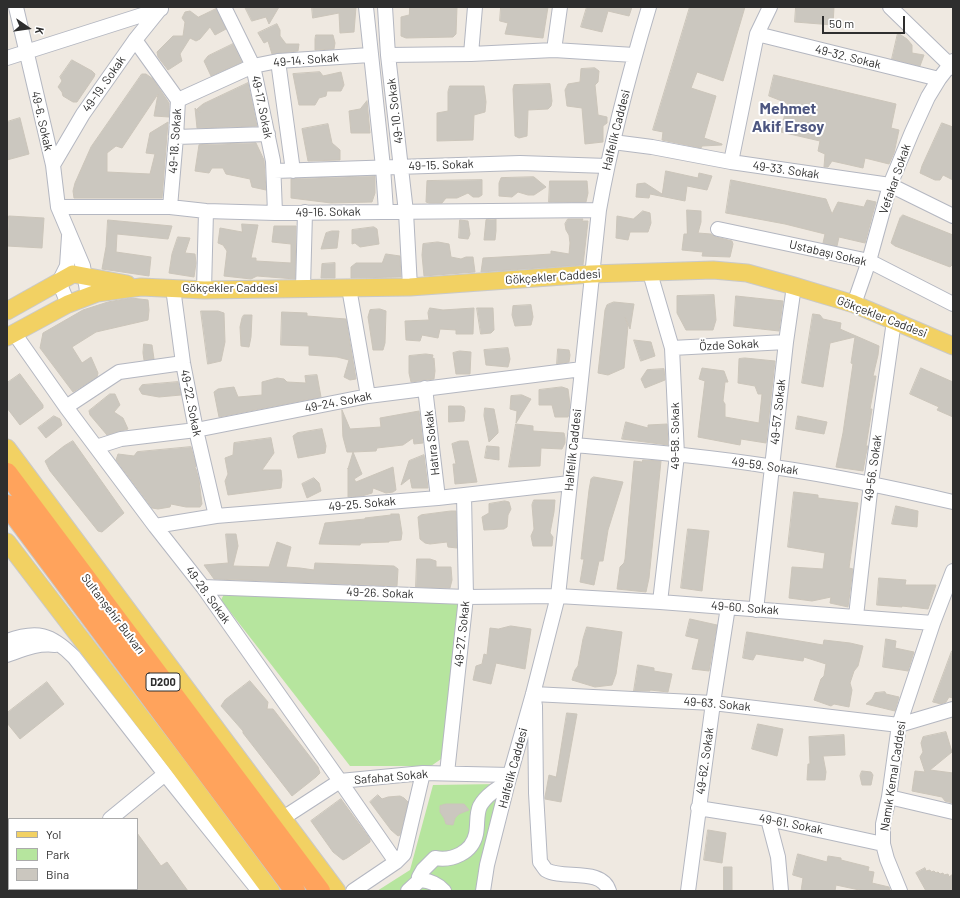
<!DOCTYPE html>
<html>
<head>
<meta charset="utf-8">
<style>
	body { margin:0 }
	#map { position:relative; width:960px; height:898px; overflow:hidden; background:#efe9e1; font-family:Barlow,sans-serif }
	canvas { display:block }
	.frame { position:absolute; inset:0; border:8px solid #2e2e2e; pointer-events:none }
	.legend { position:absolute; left:8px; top:818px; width:130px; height:72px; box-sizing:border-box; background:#fff; border:1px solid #ababab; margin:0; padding:5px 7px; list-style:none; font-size:12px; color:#2e2e2e }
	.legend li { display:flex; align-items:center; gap:8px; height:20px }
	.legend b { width:20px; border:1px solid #ababab }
	.north { position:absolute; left:8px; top:8px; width:40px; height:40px; -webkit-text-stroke:3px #fff; paint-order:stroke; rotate:103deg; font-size:11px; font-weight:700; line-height:16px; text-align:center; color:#2e2e2e }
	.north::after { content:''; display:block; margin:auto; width:14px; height:18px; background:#2e2e2e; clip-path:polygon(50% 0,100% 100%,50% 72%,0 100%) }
	.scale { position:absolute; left:822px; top:16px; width:83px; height:18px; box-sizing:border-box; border:2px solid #2e2e2e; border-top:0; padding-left:5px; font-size:12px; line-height:14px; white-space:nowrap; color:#2e2e2e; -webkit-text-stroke:3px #fff; paint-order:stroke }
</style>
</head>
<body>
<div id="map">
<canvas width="960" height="898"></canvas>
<div class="frame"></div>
<ul class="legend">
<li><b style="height:5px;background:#f2d163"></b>Yol</li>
<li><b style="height:11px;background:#b6e59e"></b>Park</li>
<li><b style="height:11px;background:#cbc7bf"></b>Bina</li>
</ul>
<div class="north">K</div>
<div class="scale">50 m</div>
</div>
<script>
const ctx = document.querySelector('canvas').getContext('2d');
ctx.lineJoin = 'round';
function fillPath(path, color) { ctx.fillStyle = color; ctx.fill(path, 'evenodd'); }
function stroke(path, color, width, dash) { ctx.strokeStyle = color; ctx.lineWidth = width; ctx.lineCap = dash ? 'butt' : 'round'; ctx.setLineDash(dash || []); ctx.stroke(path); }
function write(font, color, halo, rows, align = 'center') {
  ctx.font = font + ' Barlow,sans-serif'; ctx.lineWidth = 4; ctx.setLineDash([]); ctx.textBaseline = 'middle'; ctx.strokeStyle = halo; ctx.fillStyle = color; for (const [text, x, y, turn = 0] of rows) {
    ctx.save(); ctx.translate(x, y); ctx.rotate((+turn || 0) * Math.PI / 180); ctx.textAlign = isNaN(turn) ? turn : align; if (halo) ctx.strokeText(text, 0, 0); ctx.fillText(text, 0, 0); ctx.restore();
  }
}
fillPath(new Path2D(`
	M224,594L459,602L444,757L431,766H350L221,600Z
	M498,784L501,791L476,891H377L410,870L433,785Z`), '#b6e59e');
const building = new Path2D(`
	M245,7H279L269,24L266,17L252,21Z
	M312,7H356L354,32L340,33L339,13L313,18Z
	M410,7H457L456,34L453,37L406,38L401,36V17L409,15Z
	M501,7H548L543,38L505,34L508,23L500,21Z
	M587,7H632L629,16L608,11L602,32L581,27Z
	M690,7H745L723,81L697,72L691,88L716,96L704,138L722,144V145L702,146L701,148L662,140L663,132L653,130Z
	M796,7H834L833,25L795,22Z
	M216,9L226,29L215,35L210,27L200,39L196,41L190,38L180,54L182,61L168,70L158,57L157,52L173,36H183L185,22L182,18L185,12L190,11L198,17Z
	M277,24L280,30V36L286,44H299L298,51L272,54L268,41L264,43L258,33Z
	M898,33L907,39L912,45V53L924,55L920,66L892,59Z
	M316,35H333L335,43L334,49L315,50V39Z
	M233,44L242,62L211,76L204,61L208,56Z
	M72,60L92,71L95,74L94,77L77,102H73L63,96L62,92L58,87L62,81L60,77Z
	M595,68L599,71L598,82L595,85L598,115L607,117V123L603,126V142L585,144L582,108L567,106L565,90L568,84L580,82L581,69Z
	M320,72L323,76L341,72L344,85L341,91H327L326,96L319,98L315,105H299L293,74Z
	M142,74H146L153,79L169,103V117L154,116L158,94L122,148L116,146L107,153V172L150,174L155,154L146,153L150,133L168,122L162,198H74L73,191L75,183L91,147Z
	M774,75L896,104L891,128L899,130L894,153L889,164L865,158L863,168L832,161L828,167H824L825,154L818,151L820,141L781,132L787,103L769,96Z
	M248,83L257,126L197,128L195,108L200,113L197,109L203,104Z
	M550,84L552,101L551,106L548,109L528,110L527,136L519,138L515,136L513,89L514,85Z
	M450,86H484L486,102L485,112L474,115L473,140L437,141V113L448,111V92Z
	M367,101L370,133H351L349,111L360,109Z
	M20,118L29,154L7,160V122Z
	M942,123L953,127V180L943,175L940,180H935L920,173L922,166Z
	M328,124L332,143L340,150V160L308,161L302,129Z
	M256,143L264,160L266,190L252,187L250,179L226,174L223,168H212L209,173L195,171L199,145Z
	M666,171L698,178L699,173L712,176L707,190L687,186L685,201L650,194L649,198L636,197L637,184L645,183L662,194Z
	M375,176V193L372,202L331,203L291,198V179Z
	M534,177L546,187L534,195H528L518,192L512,197L499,196V183L501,178Z
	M482,180V195L479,197H473L468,193L457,198H446L442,203H429L426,202L427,181Z
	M731,180L826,199L832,214L838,202L864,207L867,200L876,202L865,243L839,237L837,246L823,243L825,234L785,224L726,213Z
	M550,181H587L588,193L586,202H549Z
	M687,210L701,211V222L698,233L711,234L716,237L732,241L733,244L730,257L702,256L703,252L682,250L684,234H687Z
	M643,211L650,213L651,223L648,232H630L628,240L616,238L617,216L633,219Z
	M903,215L953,235V264L950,267L895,246L891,243L900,218Z
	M9,216L44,218L42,248L7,246Z
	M496,219V231L495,240H484L486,220Z
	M568,219H583L582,221H588L583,265L481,272L483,258L536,255L551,254V251L569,254L570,243L569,235L566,230L565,224Z
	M108,220L172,226L168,239L117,234L116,252L151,257L149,276L102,269L106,247Z
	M460,220L468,221L470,234L468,239L459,238Z
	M242,224L258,225L251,258H256V261L291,263V244L272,242L274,226H296L295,279L257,276L251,279L224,276L227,251L223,245L218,243L220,228L242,232Z
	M374,227L377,229L379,244L360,247L355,243L352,244V230Z
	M332,231H339L337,248L321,249L326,233Z
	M178,237L190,238L185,253L195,254L196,263L194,277L169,273L172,254Z
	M438,242L449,244L451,257L461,259L466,257H473L475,272L424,276L422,255L423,244Z
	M386,254L400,256L401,277L351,278V267L356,263H382Z
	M335,263V278H321L322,264Z
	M714,295L716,320L713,330H686L677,313V296Z
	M736,296L783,301L779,331L734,326Z
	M131,298L148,300L149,310L148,320L96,332L72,347L82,363L91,357L98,373L97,377L73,392L40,348L43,333L83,310L108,302Z
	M614,302L634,304L630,329L625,317L628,326L624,368L608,375L598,373L605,310L607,305Z
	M531,305L533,317L531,325L515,326L512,315L513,306Z
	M430,308L443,310L474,308L473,334H456V330L440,329L438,338L422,335L420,341L406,340L405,321L429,320L428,313Z
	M477,308H493L494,330L491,333L481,334Z
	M380,309L386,311L385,343L383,350H373L368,317L370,310Z
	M201,311H218L224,313L225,342L221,361L208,364Z
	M282,312L307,313V316L346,319L356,379L350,380L344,377L349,360L337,357L309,355V346L281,345Z
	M813,314L820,315L823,319L841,323L840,329L879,346L878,355L873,376H876L870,409H872L866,446H868L866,454L863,471L836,467L843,433L853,364L851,363L855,337L830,343L823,387L802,383Z
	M244,315H252L251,337L249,347L241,346L240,327L242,318Z
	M634,340L651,342L655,356L641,361Z
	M144,344L152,345L154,359L144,360L143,353Z
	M508,348L510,359L508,367L486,365L484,350Z
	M558,349L569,350L570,355L569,362L557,364Z
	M460,351L471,352L470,374H456L453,353Z
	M426,354L433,355L432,359L434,358L435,371L434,379L411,382L409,373V356Z
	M745,358L775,361L766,443L741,439L740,445L698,437L705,381L699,379L702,368L724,371L728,382H725L723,401L725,404V417L759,423L762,394H758L755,386L738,383L739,359Z
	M921,368L953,382V417L937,410L939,407L910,394Z
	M664,369L665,380L645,388L641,379L647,370Z
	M20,374L43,405V408L20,425L7,408V383Z
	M317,375L321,397L219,417L214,392L218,389L234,387L238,397L262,395V382L277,378L284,379L287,382L306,383L305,376Z
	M178,382L181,395L159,397L142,394L139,389L142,385Z
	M562,387L568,389L570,405L569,414L568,417H555L552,405H539V390Z
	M110,394H115L120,405L114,412L123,418L128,429L107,435L90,415L89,411Z
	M522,395L531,399L516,423L517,411L510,409L511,396Z
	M449,406H461L464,407L465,411L464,421L449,422Z
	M485,408L494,409L498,430V433L489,442L484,416Z
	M342,410L350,429L381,427L380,418L419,411L423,443L414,444L413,438L403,445L377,448L376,451L353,452L362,474L354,479L356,482L393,467L396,490L393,492L386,493L373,488L372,493L362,496L348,497V468V469L353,452H347L343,437Z
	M54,416L60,419L62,425L46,438L38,428Z
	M798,416L827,422L824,434L796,429Z
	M626,422L648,428V425L667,424L668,445L622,439Z
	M516,424L533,426V431L564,433L565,438V443L562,449L541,448L540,466L509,467Z
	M322,429L326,446L325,453L298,458L293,436L297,433Z
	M271,438L274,453L262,470H281L282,480L281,488L228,495L225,481L228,474L225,458L233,455L234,443Z
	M73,441L124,513L102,532L98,531L50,471L45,461L64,446Z
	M460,441H468L477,482L455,484L453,464H456L452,444Z
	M487,446L499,447V460L485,458Z
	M191,447L196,465L195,468L196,469L199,480L202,504L200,507H186L171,504L170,507L158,509L152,508L116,460L118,454L134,456L137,452Z
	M424,455L428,488H412L410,478L401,485L409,461Z
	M643,460L661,461L649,578L646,592L617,589L620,567L624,563L625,559L634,461L642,462Z
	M594,477L623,482L608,530L603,561H599L594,585L580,582L584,559H581L589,490L591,479Z
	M314,478L319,483L321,491L307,498L302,484Z
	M794,492L818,495V498L858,503L849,568L853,569L848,607L830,603L831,597L812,601L789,598L792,567L823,569L825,553L788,547Z
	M534,500H555L554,512L550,533L553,537L552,546H533L531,536L534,529L532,505Z
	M505,501L509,502L511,509L508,515L507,527L504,529L484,530L482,517L489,513V504Z
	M896,506L918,511L917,527L892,524Z
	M451,511H456L457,548L448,547L447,542L430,544L425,543L420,539L418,517L421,515Z
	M391,514H399L402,533L401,540L389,541V542L361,543L360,545L319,544L325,523L365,519V518L391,515Z
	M688,529L709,531L702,591L681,588Z
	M226,534H236L238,546L233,566L269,567L277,542L291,547L286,567L300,568L314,570L315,563L394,566L398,569L397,586L214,579L204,565L228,563Z
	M417,559H430L436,561V567H451L452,580L450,588L416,587Z
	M879,578L906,580L905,585H936L928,609L902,606V607L877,605Z
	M690,619L717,625L709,671L692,669L699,639L686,636Z
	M511,626L531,629L525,669L496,663L491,684L473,680L476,666L482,664L484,654L487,655L490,628L498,629Z
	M587,627L622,632L616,674L612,685L595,687L572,680L575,670L578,666L583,639Z
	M747,632L823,645L824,640L850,643L863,646L858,666L854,671L850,683L852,690L849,707L834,704L831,706L814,700L821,679L824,676L826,664L804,657L803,661L756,654L753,660L743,658Z
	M886,639L896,641L895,648L914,652L908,671L883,667Z
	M952,651H953V698L949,697L946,702L941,704L933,702Z
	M638,665L654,668V671L672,674L668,692L650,690V691H634Z
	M250,681L268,702L267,709H273L318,767L320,773L316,777L292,796L243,733V731L221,706L225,700Z
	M47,682L64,704L20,739L7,723V713Z
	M885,692L886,694L899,697L895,711L866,704L872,699L875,693Z
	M567,713L577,714L561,802L545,799V797L549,775L556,777Z
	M758,724L783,729L777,756L752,749Z
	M946,732L952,752L930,770L953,773V803L945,801L942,797L912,791L915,771L925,772L920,757L923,752L921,743L923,737Z
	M844,735L845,755L823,756L826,772L825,780H807L808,764H810L809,737Z
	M862,771L871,772L873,775L871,785H862L860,776Z
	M378,795L382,799L388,797L400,796L404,798L408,802L400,835L398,836L391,830L370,802Z
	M341,799L370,839V842L347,858L343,860L333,852L311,821Z
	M446,804H464L469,810L459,814L455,818L453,825L446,824L444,818L440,812V806Z
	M708,830L726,833L722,863L704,860Z
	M137,833L161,866L167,862L188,891H137Z
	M798,854L827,862L828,856L841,858V860L869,867L868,871L874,872L872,883L889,887L890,891H864L836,885L835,891H801L803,878L793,875Z
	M724,867H732V891H724Z
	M925,868L926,871L930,870L931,872L934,871L936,873L938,872L940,874L943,873L944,875L948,874L949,877L953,874V891H926L916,873Z`);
fillPath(building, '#cbc7bf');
stroke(building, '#cbc5ba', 1);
const minor = new Path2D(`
	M16,7L53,165L58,207L83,266L88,297
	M224,7L253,66L273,161L275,213
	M366,7L383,167L386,211
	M385,7L388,55L406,212L410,287
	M890,7L953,68
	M757,34L939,79
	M135,40L178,100L176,137L170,207
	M554,50L560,7
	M471,54L475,7
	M388,55L471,54L554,50L634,55
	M7,58L161,9
	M278,61L293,171
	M178,100L253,66L278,61L370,55
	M176,137L268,134
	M613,142L652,147L731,162L890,185L953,216
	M731,162L757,34L770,7
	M53,165L83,114L135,40L160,9V7
	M274,171L520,163L607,166
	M58,207H170L206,211L275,213L599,210
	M718,229L869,261L953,304
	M650,273L672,348L677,455L660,602
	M173,288L183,363L196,430L216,516
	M303,288L305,212
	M349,288L368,396
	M204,290L206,211
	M68,304L59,282L67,266L69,236
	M854,304L869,261L890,185L912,132L928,97L939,79L953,61
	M14,333L66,407L155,526L203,587L340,781L396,862
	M672,348L786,342
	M425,388L438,498
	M66,407L119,372L183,363
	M574,445C641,451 708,456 774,467C835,476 893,488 953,502
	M96,447L121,439L196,430L368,396L582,369
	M155,526L216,516L438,498L570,483
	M203,587L466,597L558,596L660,602L933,623
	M756,610L786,342L794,286
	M856,616L871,483L894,321
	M7,641C37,630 51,634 74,657L165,774L259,891
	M7,655C24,649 37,643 55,645
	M447,773L466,597L464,495
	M889,797L953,812
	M698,808L768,819L883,844
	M283,818L340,781L423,773L510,775
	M110,819L165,774
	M768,819L778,857L781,891
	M7,872H9
	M421,879V880C430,881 438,884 444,891
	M40,891V889
	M353,891L396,862L404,854L423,773
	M408,891L421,879L419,877L423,870L435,858C452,861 472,853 476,834C478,825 476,814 480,806C486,795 498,788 508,782
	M483,891L487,865L508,782L533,694L558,596L599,210C611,142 629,74 649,7
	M609,891C602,867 562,880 546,870C544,868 542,864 540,862L536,793L535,706L533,694L713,703L899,725L953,709
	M688,891L713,703L728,607
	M900,891L887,859L883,844V824L889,797L899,725L933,623L953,571`);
const major = new Path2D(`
	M7,311L73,274L127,284
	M7,337L68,304L97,293L141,287L204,290L410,287L591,274L713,270L747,273L794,286L854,304L953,346
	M7,448L337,891
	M7,542L176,763L271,891`);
const highway = new Path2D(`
	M7,473L320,891
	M7,505L295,891`);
stroke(minor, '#b4b7c1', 16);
stroke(major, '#c9c9c9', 19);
stroke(highway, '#c9c9c9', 22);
stroke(minor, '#fff', 14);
stroke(major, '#f2d163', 17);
stroke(highway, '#ffa35c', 20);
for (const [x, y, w] of [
	[163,682,34]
]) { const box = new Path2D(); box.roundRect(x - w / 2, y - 9, w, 18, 3); ctx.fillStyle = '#fff'; ctx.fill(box); stroke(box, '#2e2e2e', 1); }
write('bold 11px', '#2e2e2e', null, [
	["D200",163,682]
]);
write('12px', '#2e2e2e', '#fff', [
	["49-32. Sokak",848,57,14],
	["49-14. Sokak",306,60,-5],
	["49-19. Sokak",104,84,-55],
	["49-17. Sokak",262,107,78],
	["49-10. Sokak",395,111,-97],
	["49-6. Sokak",42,121,77],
	["Halfelik Caddesi",616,130,-76],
	["49-18. Sokak",175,141,-86],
	["49-15. Sokak",441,165,-2],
	["49-33. Sokak",786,170,8],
	["Vefakar Sokak",895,179,-71],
	["49-16. Sokak",328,212,-1],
	["Ustabaşı Sokak",828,253,13],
	["Gökçekler Caddesi",553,277,-4],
	["Gökçekler Caddesi",230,288],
	["Gökçekler Caddesi",882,317,21],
	["Özde Sokak",729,345,-3],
	["49-24. Sokak",338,402,-11],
	["49-22. Sokak",191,403,79],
	["49-57. Sokak",778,412,-84],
	["49-58. Sokak",675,436,-90],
	["Hatıra Sokak",432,443,-96],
	["Halfelik Caddesi",573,450,-84],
	["49-59. Sokak",765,466,8],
	["49-56. Sokak",873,468,-82],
	["49-25. Sokak",362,504,-5],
	["49-26. Sokak",380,593,2],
	["49-28. Sokak",208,595,54],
	["49-60. Sokak",745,608,4],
	["Sultanşehir Bulvarı",113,614,53],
	["49-27. Sokak",462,634,-84],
	["49-63. Sokak",717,704,5],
	["49-62. Sokak",705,761,-82],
	["Halfelik Caddesi",513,768,-75],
	["Namık Kemal Caddesi",893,776,-81],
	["Safahat Sokak",391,777,-5],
	["49-61. Sokak",791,824,11]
]);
write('bold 16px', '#4d5680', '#fff', [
	["Mehmet",788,109],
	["Akif Ersoy",788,127]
]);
</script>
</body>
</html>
